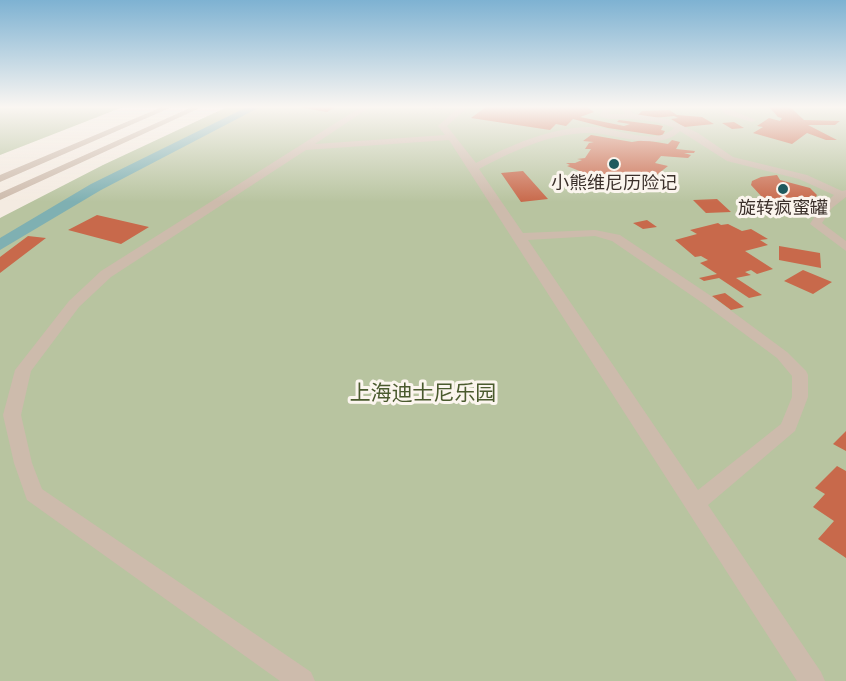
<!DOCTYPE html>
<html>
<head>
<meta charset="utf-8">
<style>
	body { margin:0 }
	canvas { display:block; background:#f4ebe1 }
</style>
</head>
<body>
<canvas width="846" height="681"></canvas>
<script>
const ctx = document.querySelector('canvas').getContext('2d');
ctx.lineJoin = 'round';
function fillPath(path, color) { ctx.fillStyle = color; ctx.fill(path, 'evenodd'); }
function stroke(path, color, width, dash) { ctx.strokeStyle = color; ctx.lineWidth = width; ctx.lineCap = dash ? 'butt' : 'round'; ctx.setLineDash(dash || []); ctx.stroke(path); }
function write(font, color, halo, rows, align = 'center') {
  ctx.font = font + ' "Fira Sans Condensed","Noto Sans SC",sans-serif'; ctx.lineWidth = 6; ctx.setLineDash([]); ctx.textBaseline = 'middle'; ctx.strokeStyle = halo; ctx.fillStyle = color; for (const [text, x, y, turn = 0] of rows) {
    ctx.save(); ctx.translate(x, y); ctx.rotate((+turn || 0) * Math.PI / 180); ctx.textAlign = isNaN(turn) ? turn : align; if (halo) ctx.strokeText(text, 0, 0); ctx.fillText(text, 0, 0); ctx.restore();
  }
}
fillPath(new Path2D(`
	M0,107H123L0,155Z
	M227,107H846V681H0V218L103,165Z`), '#b8c4a0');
fillPath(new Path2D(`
	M247,107H260L101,190L0,250V238L91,184Z`), '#7fb0b2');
fillPath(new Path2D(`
	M299,107H335L327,112Z
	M486,107H587L594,112L580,117L624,126L630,124L617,122L619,120L658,125L663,126L661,130L665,131L662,136L608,128L573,119L566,126L556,124L550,130L471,118Z
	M769,107H790L804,120L840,121L835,125H808L837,140H826L807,133L792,144L753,133L763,127L757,126L769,118L780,121L782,118L778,117Z
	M669,110L677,115L702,117L714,124L684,127L671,119L678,118L674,116L653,118L638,115L642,111Z
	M734,122L744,128L732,129L722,123Z
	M591,135L632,142L644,140L668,144L672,140L680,142L676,149L695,151L694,153H684L691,155L688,158L661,156L655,163L668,166L645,184L649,186L632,192L567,166L570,165L566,163H575L582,160L577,159L585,158L591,149H585L589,143L594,142L583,141Z
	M523,171L548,199L521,202L501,173Z
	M777,175L780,180L810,188L817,195L815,198L800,201L779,199L778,202L762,197L751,185L752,181L761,177Z
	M717,199L731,212L706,213L693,200Z
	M97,215L149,227L121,244L68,230Z
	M647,220L657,227L643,229L633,223Z
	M718,223L721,225L728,224L742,231L751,229L768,239L760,240L768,245L745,251L773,269L757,274L751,270L745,272L751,275L736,278L762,295L749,298L719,278L704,281L699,278L717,274L700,263L708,260L701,256L695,257L675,240L697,234L690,230Z
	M28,236L46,238L0,273V257Z
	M779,246L820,253L821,268L779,260Z
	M803,270L832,282L813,294L784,281Z
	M725,293L744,307L731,310L712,296Z
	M846,431V451L833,444Z
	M837,466L846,471V558L818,539L834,521L813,507L825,494L815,488Z`), '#c8694b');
stroke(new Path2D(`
	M429,107L443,109`), '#b9a596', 2, [1.5, 1.5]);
fillPath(new Path2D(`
	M162,107H172L0,182V175Z
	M192,107H202L0,200V193Z
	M361,107H370L315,144L445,135L438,126L459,107H468L447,126L476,163C510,145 554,126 594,127C617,128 654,147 674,128C661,122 646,120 632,119C621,118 608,121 599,116L603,110L600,107H608L611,110L609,114H625L622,110L625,107H633L630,110L634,114L668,119L698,133L733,157L807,175L842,191L846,190V197L832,208L822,223L846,241V251L810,224L820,208L834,195L799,179L727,161L680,131C657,154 613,131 585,133C549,134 511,152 479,169L523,233L595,230L620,235L714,298L787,352L806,371L808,375V397L795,431L708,505L821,672L825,681H797L449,140L306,150L111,277L79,307L31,371L21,415L32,463L42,489L311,672L315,681H280L27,500L14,463L3,415L15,370L69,301L101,271ZM595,236L612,241L704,304L777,358L792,376V397L781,424L698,490L528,240Z
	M720,107H728L731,110L756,120L752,122L725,114Z`), '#cdbbac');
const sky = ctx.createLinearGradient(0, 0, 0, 202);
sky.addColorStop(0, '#7eb2d2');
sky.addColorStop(0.53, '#faf6f2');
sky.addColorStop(1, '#faf6f200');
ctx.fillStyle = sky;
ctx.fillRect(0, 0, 846, 202);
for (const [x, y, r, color] of [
	[614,164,6,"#1f5a5e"],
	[783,189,6,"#1f5a5e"]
]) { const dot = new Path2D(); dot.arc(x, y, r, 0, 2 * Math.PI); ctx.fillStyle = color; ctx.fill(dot); stroke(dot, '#fbf5ee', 2); }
write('18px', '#3b302b', '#fbf5ee', [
	["小熊维尼历险记",614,184],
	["旋转疯蜜罐",783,209]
]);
write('21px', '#4a5a2e', '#fbf5ee', [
	["上海迪士尼乐园",423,394]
]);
</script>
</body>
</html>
